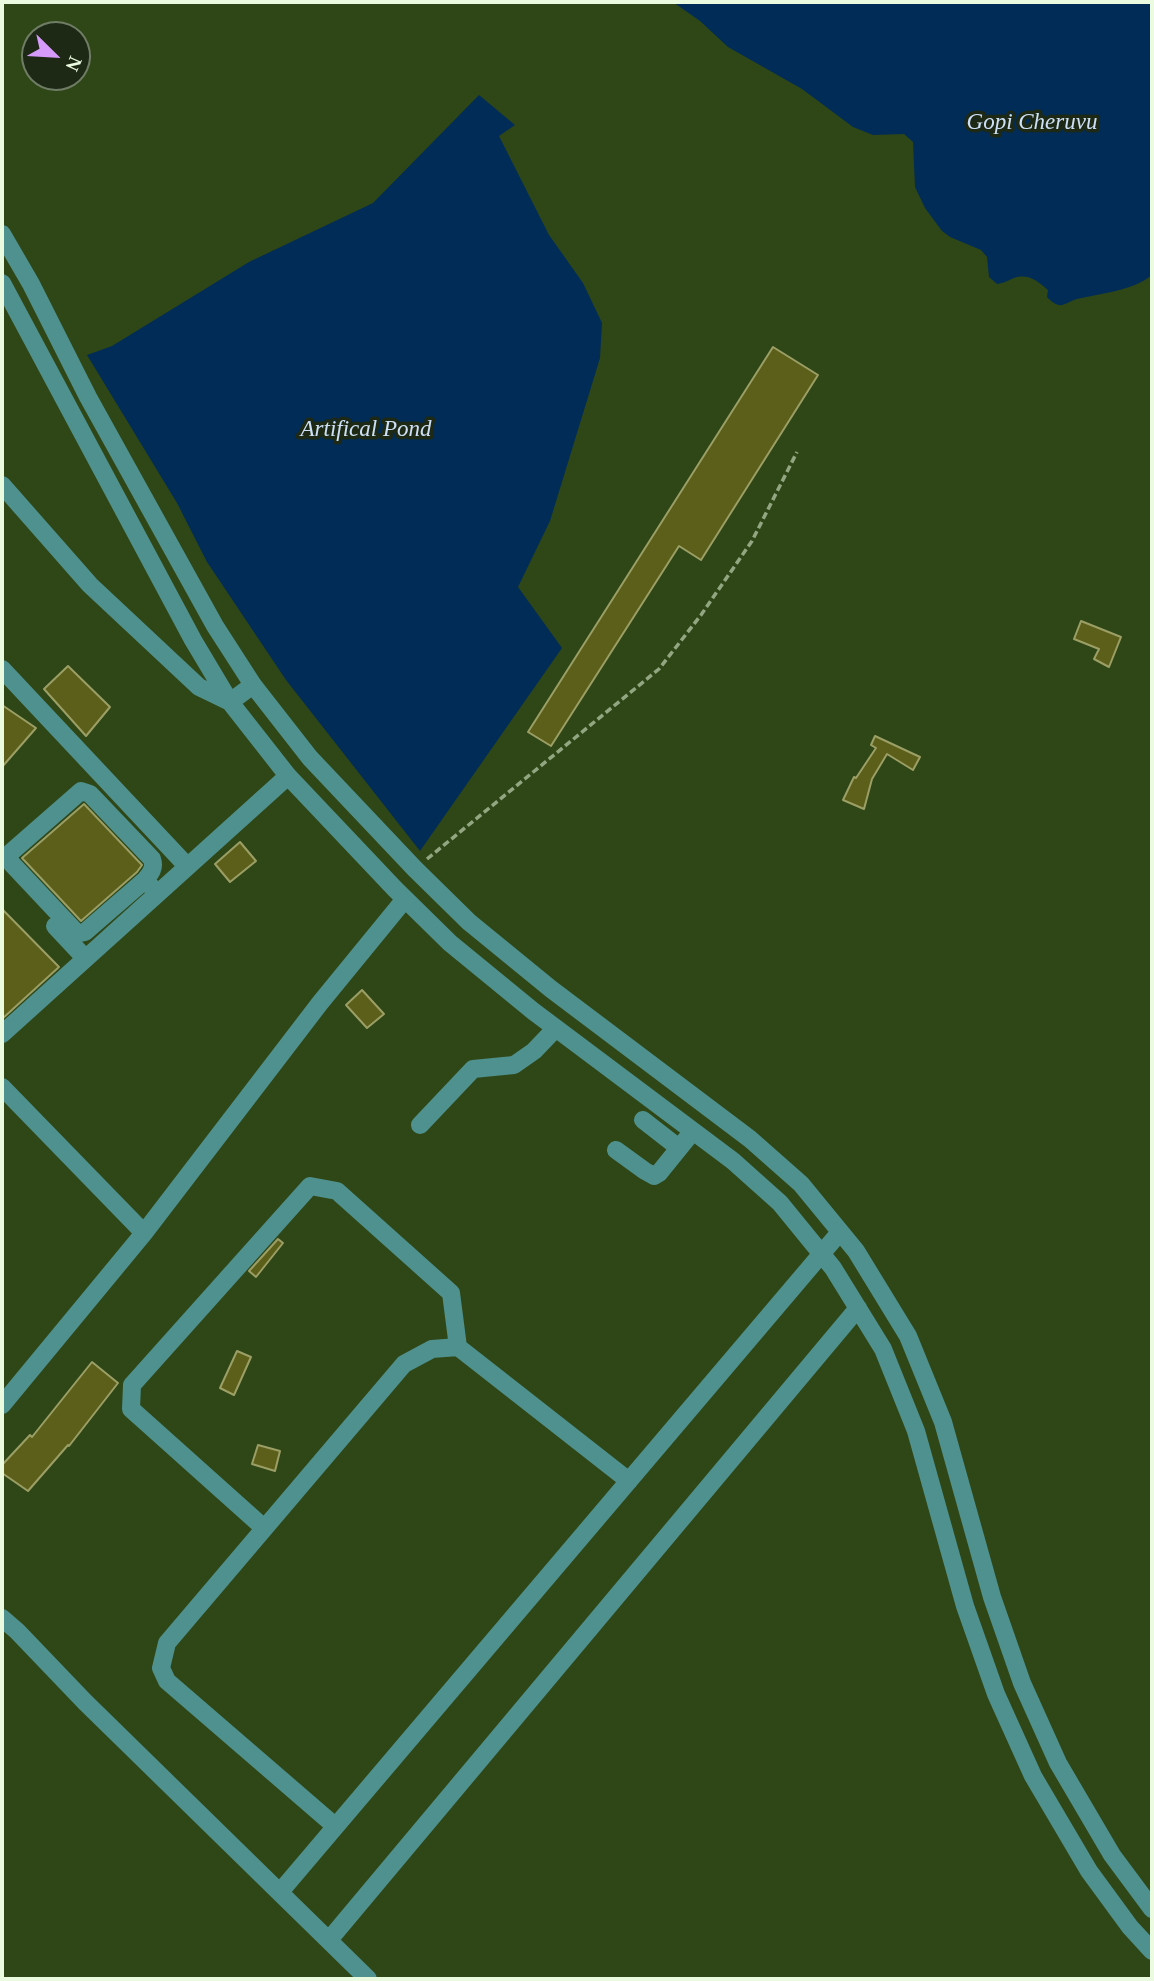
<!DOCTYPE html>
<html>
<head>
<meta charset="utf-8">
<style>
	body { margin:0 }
	#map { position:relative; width:1154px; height:1981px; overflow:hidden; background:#2f4717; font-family:Georgia,serif }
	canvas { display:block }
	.frame { position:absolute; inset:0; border:4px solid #ebfbe0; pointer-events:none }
	.north { position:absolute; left:21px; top:21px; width:70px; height:70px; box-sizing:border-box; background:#1e2915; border:2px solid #707d66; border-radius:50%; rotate:114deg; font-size:19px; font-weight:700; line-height:28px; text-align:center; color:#ebfbe0 }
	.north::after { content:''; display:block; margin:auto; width:24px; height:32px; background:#d69bfa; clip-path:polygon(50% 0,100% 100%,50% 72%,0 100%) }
</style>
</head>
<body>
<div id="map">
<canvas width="1154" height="1981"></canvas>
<div class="frame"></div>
<div class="north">N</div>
</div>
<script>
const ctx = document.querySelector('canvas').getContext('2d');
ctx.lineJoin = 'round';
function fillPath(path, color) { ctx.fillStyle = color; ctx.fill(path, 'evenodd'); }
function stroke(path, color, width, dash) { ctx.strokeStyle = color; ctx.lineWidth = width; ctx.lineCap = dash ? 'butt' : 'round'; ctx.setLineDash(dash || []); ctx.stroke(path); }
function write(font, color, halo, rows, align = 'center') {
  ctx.font = font + ' Georgia,serif'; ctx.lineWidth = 7; ctx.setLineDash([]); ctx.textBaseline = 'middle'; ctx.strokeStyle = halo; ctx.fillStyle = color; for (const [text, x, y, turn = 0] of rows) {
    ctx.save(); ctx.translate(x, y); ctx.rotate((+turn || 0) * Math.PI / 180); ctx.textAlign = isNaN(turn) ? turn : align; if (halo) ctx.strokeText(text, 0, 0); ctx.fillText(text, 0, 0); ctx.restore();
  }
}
fillPath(new Path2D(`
	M673,2H1152V275C1132,291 1102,293 1077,299C1072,300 1067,304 1062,305C1056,306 1051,301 1047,297L1048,290C1038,281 1028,273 1014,278C1007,281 1004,283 997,284L989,277L987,257L981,250L950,237L942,231L925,208L915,187L913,142L904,134L873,135L853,127L802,89L728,47L700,21Z
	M479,95L515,125L499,136L549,235L583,283L602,323L600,358L550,521L518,587L562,648L420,851L286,680L207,562L177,503L87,355L112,346L249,262L373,203Z`), '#002c57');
const building = new Path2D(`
	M773,347L818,375L701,560L679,546L551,746L528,732Z
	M1081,621L1121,637L1109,667L1094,659L1099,649L1074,639Z
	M68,666L110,707L86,736L44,689Z
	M2,705L36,728L2,767Z
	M875,736L920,757L913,770L887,754L872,779L864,809L843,800L854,777L856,778L876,748L871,745Z
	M84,804L142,865L137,872L81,921L22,858Z
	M240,842L256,861L230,882L215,864Z
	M2,909L59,967L2,1019Z
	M362,990L384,1014L367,1028L346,1005Z
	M278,1239L283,1243L256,1277L249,1271Z
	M237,1351L251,1357L234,1395L220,1388Z
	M92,1362L118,1383L69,1446L68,1445L28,1491L2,1473V1465L30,1435L32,1437Z
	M258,1445L280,1451L275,1471L252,1464Z`);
fillPath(building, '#5c5f19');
stroke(building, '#9b9f65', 2);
stroke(new Path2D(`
	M427,859L659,669L701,615L752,541L797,452`), '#92a681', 3.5, [7, 3.5]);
stroke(new Path2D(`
	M2,234L31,284L88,397L215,626L253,685L310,758L415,869L469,922L551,989L750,1139L801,1184L856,1251L908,1336L943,1422L992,1597L1022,1683L1058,1763L1112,1855L1152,1909
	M2,283L193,640L230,702L288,776L395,889L450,943L533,1011L733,1161L780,1203L833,1268L883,1349L916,1431L965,1606L996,1694L1033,1776L1089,1871L1130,1927L1152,1951
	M2,485L90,585L199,687L230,702L253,685
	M2,669L187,866
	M145,880L85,932L80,933L75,931L12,864L9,859V854L81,791L90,794L152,859C155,868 151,873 145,880L157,893
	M55,926L85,958
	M2,1034L288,776
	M2,1087L144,1233
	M643,1120L679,1148
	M420,1125L473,1069L514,1065L534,1051L556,1028
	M616,1150L645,1171L654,1176L659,1173L693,1131
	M2,1405L144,1233L320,1003L405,899
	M264,1528L131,1409L132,1385L310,1186L337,1191L451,1293L458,1347
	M2,1618L17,1631L85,1702L368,1979
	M335,1826L167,1681L161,1668L167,1643L404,1364L432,1349L458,1347L629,1481
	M280,1892L840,1232
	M329,1940L858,1308`), '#4f918e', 18);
write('italic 23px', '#cde0f5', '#1e2915', [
	["Gopi Cheruvu",1032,123],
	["Artifical Pond",366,430]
]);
</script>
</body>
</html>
